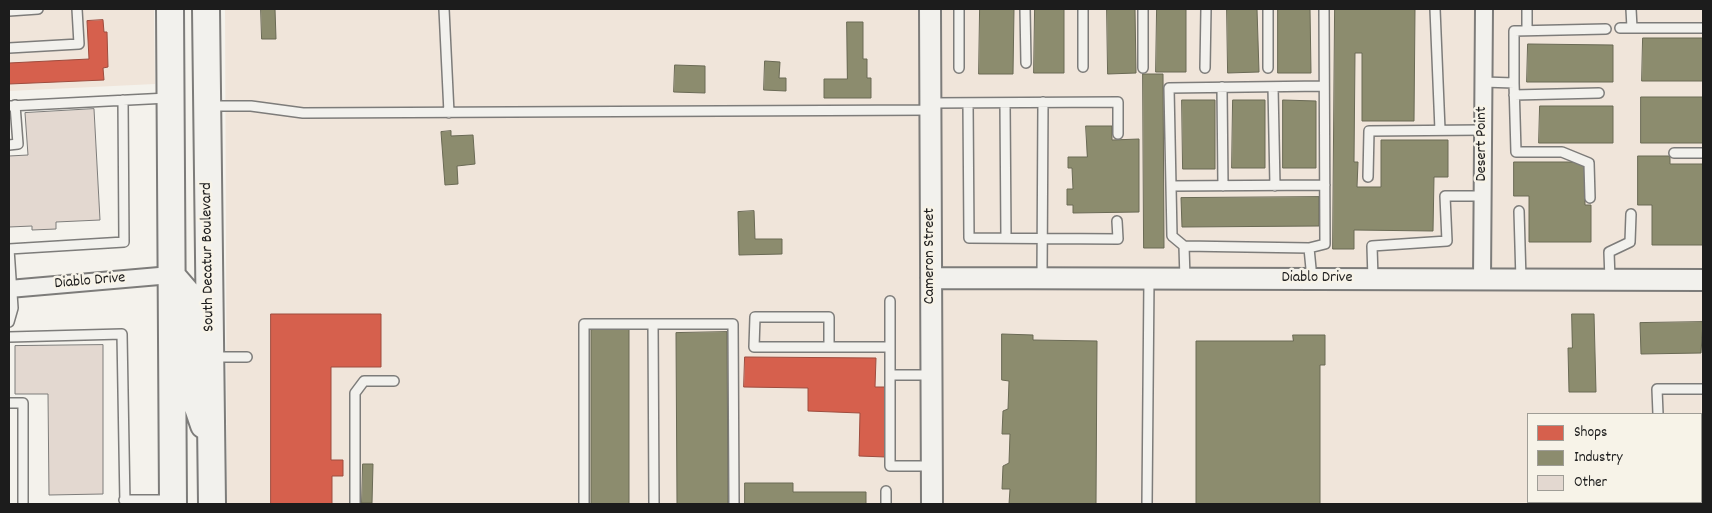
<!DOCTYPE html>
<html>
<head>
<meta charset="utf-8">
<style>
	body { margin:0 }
	#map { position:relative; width:1712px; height:513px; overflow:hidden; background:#f4f2ec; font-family:Dekko,sans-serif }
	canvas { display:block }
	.frame { position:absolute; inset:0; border:10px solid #1c1c1c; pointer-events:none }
	.legend { position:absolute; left:1527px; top:413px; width:175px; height:90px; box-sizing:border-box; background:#f7f3e8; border:1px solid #9f9d96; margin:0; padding:6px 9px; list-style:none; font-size:15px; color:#1c1c1c }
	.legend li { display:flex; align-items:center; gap:10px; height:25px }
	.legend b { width:25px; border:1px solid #9f9d96 }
</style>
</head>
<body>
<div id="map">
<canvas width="1712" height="513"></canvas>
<div class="frame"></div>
<ul class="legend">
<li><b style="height:14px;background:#d6604d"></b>Shops</li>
<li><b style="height:14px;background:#8c8c6e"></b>Industry</li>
<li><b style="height:14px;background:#e3d8d0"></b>Other</li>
</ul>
</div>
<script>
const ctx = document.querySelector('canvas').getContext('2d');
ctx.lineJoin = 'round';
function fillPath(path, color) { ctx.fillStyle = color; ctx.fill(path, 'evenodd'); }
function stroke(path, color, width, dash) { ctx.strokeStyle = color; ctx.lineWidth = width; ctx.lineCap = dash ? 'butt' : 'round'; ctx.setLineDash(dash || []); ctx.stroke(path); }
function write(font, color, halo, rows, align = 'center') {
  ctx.font = font + ' Dekko,sans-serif'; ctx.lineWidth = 5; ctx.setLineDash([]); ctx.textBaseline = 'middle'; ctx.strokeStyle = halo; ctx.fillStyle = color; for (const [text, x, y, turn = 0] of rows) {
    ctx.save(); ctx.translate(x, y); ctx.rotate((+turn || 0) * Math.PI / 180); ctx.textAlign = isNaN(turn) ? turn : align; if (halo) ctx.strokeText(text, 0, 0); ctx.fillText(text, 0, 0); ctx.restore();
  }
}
fillPath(new Path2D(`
	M9,9H154L155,84L9,91Z
	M225,9H1703V504H227ZM1528,414H1701V502H1528Z`), '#f0e5da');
const shops = new Path2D(`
	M103,20L104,32H107L108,67L103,68L104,80L9,84V63L89,59L87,21Z
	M271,314H381V367H331V460H343V476H332V504H271Z
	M745,357L876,358L875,387H887L886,457L859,456L860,413L808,411V388L744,387Z`);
fillPath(shops, '#d6604d');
stroke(shops, '#9e4c3e', 1);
const industry = new Path2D(`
	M261,9H275L276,39H262Z
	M980,9H1014L1013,74H979Z
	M1035,9H1064V73H1034Z
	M1107,9H1135L1136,73L1108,74Z
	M1157,9H1186V72H1156Z
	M1227,9H1257L1259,72L1228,73Z
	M1278,9H1310L1311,73H1278Z
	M1335,9H1415L1414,121H1362V53H1355L1354,162H1358L1357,187H1381V140H1448V177H1434L1433,231L1354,230V249H1333Z
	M847,22H863V59H867V78H871V98H824V79H847Z
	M1643,38H1703V81H1642Z
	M1528,44L1613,45V82H1527Z
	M765,61L780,62L779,78H786V91L764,90Z
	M675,65L705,66V93L674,92Z
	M1143,74H1163L1164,248H1144Z
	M1641,97H1703V143H1641Z
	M1182,100H1215V169H1183Z
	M1233,100H1265V168H1232Z
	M1283,100L1316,101V168H1283Z
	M1540,106H1613V143H1539Z
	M1086,126H1112V140L1139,139V212L1073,213V205H1067V189H1073L1072,168H1068V157H1087Z
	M451,131V136L473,135L475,164L457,166L458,184L445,185L441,132Z
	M1638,156H1670V164H1703V245H1652V205H1638Z
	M1514,162H1585V205H1591V242H1529V196H1514Z
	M1319,197V226L1182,227L1181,198Z
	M754,211L755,239H782V254L739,255L738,212Z
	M1572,314H1594L1596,392H1569L1568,348H1572Z
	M1703,322L1701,353L1641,354L1640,323Z
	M629,329V504H591V330Z
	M727,332L728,504H677L676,333Z
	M1002,334L1033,335V340L1097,341L1096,504H1009L1010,489H1002L1003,466L1009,463L1010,434H1002L1003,411L1008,409L1009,381L1002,380Z
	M1293,335H1325V365H1320V504H1196V341H1293Z
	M363,464H373L372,503H362Z
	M745,483H793V492H866V504H745Z`);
fillPath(industry, '#8c8c6e');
stroke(industry, '#6a6a55', 1);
const building = new Path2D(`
	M94,109L100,220L56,222V229L32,230V226L9,227V156L28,155L25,113Z
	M103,345V494L49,495L48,394H15V346Z`);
fillPath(building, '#e3d8d0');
stroke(building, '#7d7c7a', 1);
const service = new Path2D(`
	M444,9L449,113
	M959,9V68
	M1025,9L1026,63
	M1083,9V67
	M1143,9V68
	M1268,9V68
	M1435,9L1440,130
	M1527,9V30
	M1631,9L1632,28
	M9,11L38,9
	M1620,28H1703
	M9,48L79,44L77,9
	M1205,68L1206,9
	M1483,82L1514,83L1516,152H1562L1589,163L1590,198
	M1514,83V31L1606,29
	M1222,87L1223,186
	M1273,87L1275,186
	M1514,95L1599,93
	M931,103L1118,102V134
	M968,103L969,238L1118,239L1117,221
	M1005,103L1006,238
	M9,106L168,98
	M209,106H251L303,113L930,110
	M9,145L18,144L15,105
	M1674,153H1703
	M1368,177L1369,131L1483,130
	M1171,186L1325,185
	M1519,211L1521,280
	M1184,246L1172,236L1169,88L1324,86
	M9,249L124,242L123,100
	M1042,278L1043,102
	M1185,279L1184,246L1309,248
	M1312,279L1309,248L1325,244L1324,9
	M1373,279L1372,246L1447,241L1445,196H1483
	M1610,280L1609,252L1630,242L1631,214
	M890,301V375H931
	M9,322L13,308L9,249
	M653,324L654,504
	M9,337L122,334L125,504
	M829,347H754L755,317H829V347H890
	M213,357H247
	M890,375V466H932
	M9,403H23V504
	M1658,414L1657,389H1703
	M124,500H172
	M1658,502V504
	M355,504V393L364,381H394
	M584,504V324H733L734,504
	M886,504V491
	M1147,504L1149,279`);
const minor = new Path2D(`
	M1482,280L1484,9
	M9,289L171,275`);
const tertiary = new Path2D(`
	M930,9L932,504
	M931,278L1703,280`);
const primary = new Path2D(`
	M170,9L173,504
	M206,9L212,504
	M171,275L190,297L192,390L204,425`);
stroke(service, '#7d7c7a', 12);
stroke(minor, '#7d7c7a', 20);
stroke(tertiary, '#7d7c7a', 24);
stroke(primary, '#7d7c7a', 30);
stroke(service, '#f2f1ed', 9);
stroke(minor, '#f2f1ed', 16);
stroke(tertiary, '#f2f1ed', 20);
stroke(primary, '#f2f1ed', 26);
write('16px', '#1c1c1c', '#f7f3e8', [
	["Desert Point",1483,144,-90],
	["Cameron Street",931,256,-90],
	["South Decatur Boulevard",209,257,-91],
	["Diablo Drive",1317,279],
	["Diablo Drive",90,282,-5]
]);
</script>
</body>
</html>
